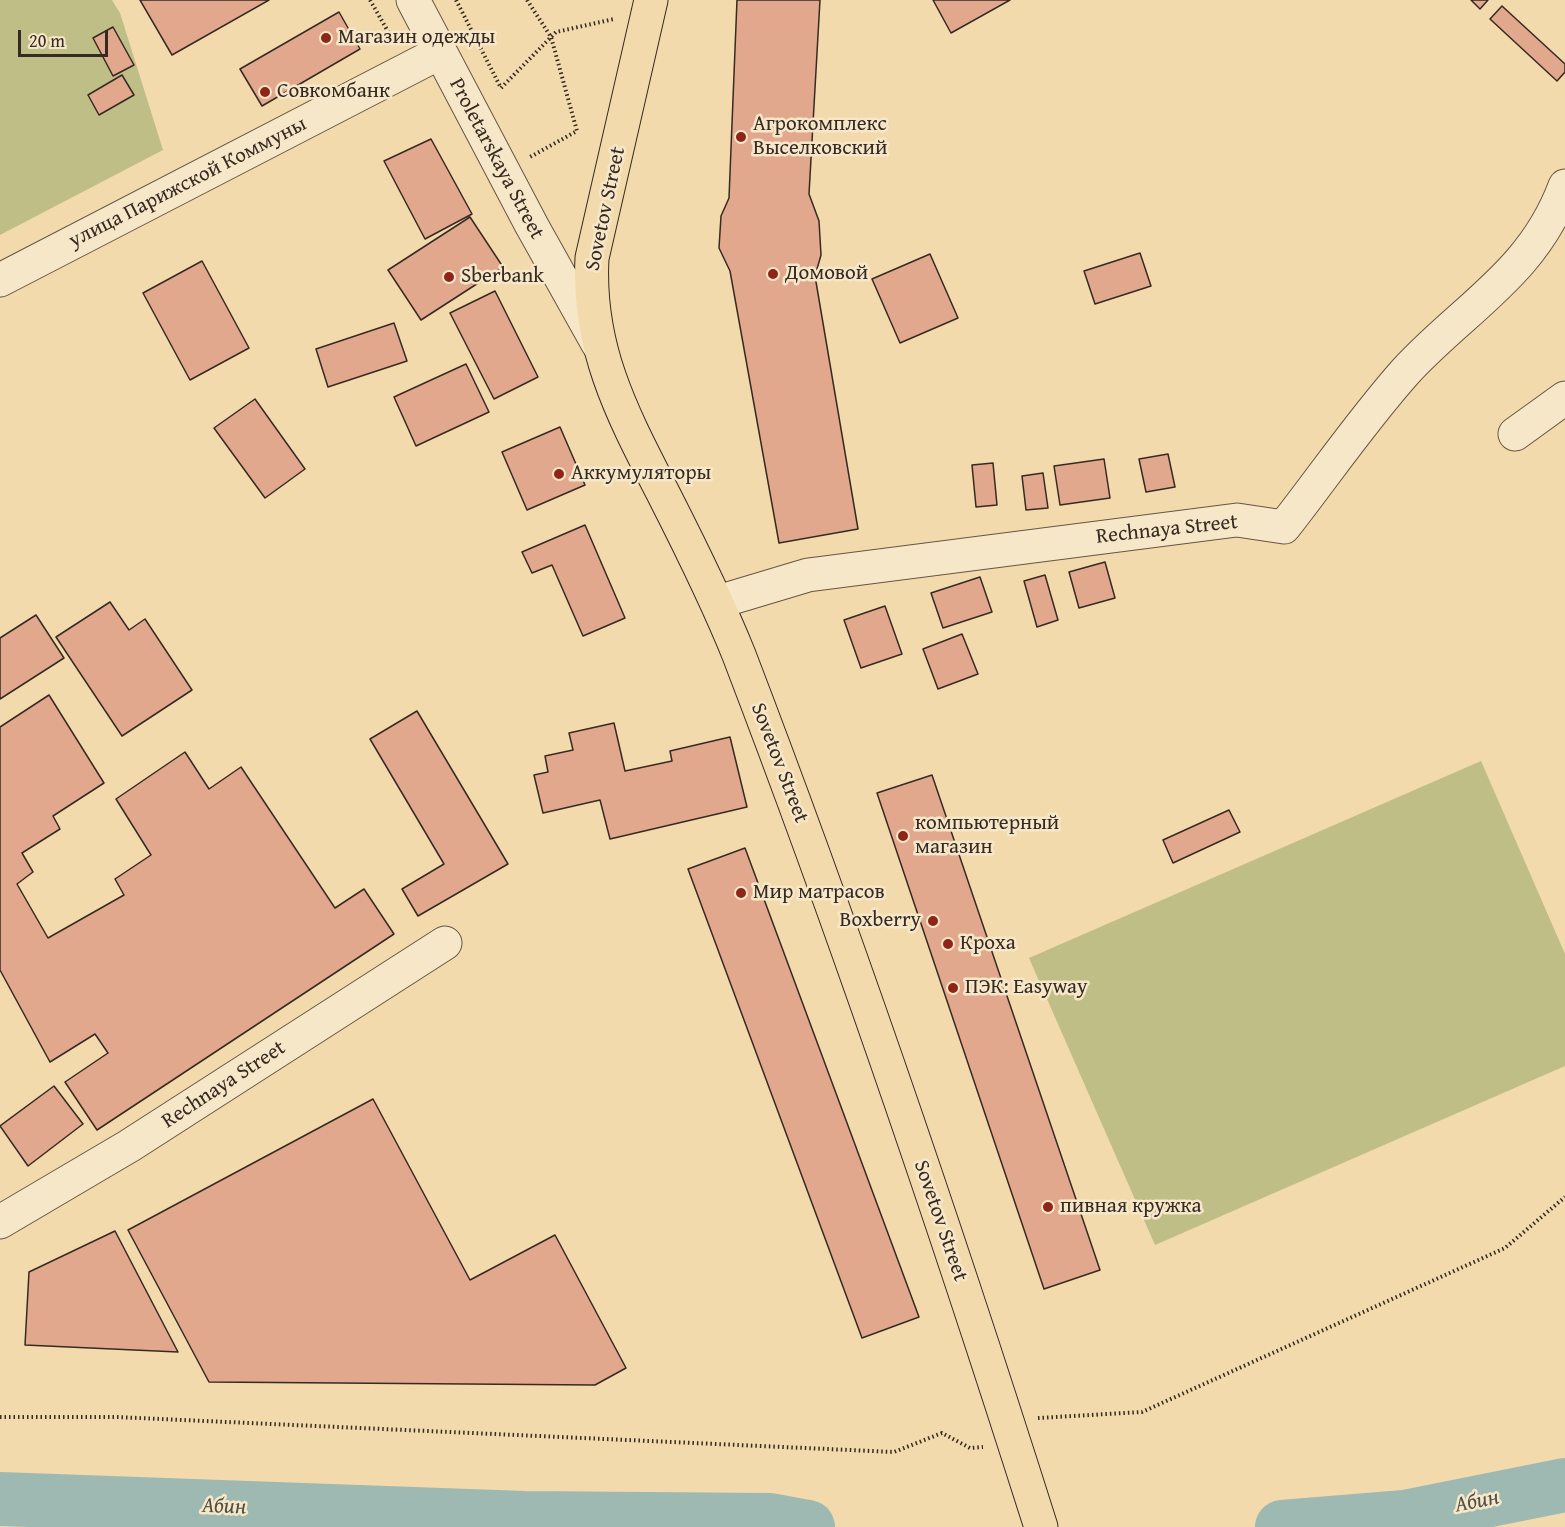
<!DOCTYPE html>
<html>
<head>
<meta charset="utf-8">
<style>
	body { margin:0 }
	#map { position:relative; width:1565px; height:1527px; overflow:hidden; background:#f2daac; font-family:"Gentium Book Plus",serif }
	canvas { display:block }
	.scale { position:absolute; left:18px; top:30px; width:90px; height:27px; box-sizing:border-box; border:3px solid #362a22; border-top:0; padding-left:8px; font-size:18px; line-height:21px; white-space:nowrap; color:#362a22; -webkit-text-stroke:4px #f7e7c9; paint-order:stroke }
</style>
</head>
<body>
<div id="map">
<canvas width="1565" height="1527"></canvas>
<div class="scale">20 m</div>
</div>
<script>
const ctx = document.querySelector('canvas').getContext('2d');
ctx.lineJoin = 'round';
function fillPath(path, color) { ctx.fillStyle = color; ctx.fill(path, 'evenodd'); }
function stroke(path, color, width, dash) { ctx.strokeStyle = color; ctx.lineWidth = width; ctx.lineCap = dash ? 'butt' : 'round'; ctx.setLineDash(dash || []); ctx.stroke(path); }
function write(font, color, halo, rows, align = 'center') {
  ctx.font = font + ' "Gentium Book Plus",serif'; ctx.lineWidth = 5; ctx.setLineDash([]); ctx.textBaseline = 'middle'; ctx.strokeStyle = halo; ctx.fillStyle = color; for (const [text, x, y, turn = 0] of rows) {
    ctx.save(); ctx.translate(x, y); ctx.rotate((+turn || 0) * Math.PI / 180); ctx.textAlign = isNaN(turn) ? turn : align; if (halo) ctx.strokeText(text, 0, 0); ctx.fillText(text, 0, 0); ctx.restore();
  }
}
fillPath(new Path2D(`
	M0,0H112L120,13L163,150L0,235Z
	M1481,761L1565,954V1066L1155,1245L1029,958Z`), '#bfbe86');
stroke(new Path2D(`
	M0,1499L524,1518L770,1520L808,1527
	M1282,1527L1405,1517L1565,1485`), '#9db9b2', 54);
const building = new Path2D(`
	M140,0H269L172,55Z
	M737,0H820L809,194L819,221L821,255L815,276L858,529L779,543L730,271L719,248L721,216L729,198Z
	M933,0H1010L951,33Z
	M1471,0H1488L1480,9Z
	M1502,6L1565,64V72L1557,81L1490,19Z
	M339,12L360,49L262,106L240,69Z
	M113,27L134,65L113,76L93,38Z
	M122,75L134,95L99,115L88,95Z
	M431,139L472,214L425,239L384,161Z
	M470,217L503,267L421,320L388,270Z
	M1140,253L1151,286L1095,304L1084,271Z
	M930,254L958,318L900,343L872,279Z
	M202,261L249,348L190,380L143,293Z
	M495,291L538,377L494,399L450,313Z
	M394,323L407,361L328,387L316,349Z
	M466,364L489,412L416,446L394,397Z
	M255,399L305,469L265,498L214,428Z
	M560,427L585,485L527,510L502,452Z
	M1168,454L1175,487L1146,492L1139,459Z
	M1104,459L1110,498L1060,505L1054,466Z
	M993,463L997,505L976,507L972,465Z
	M1043,473L1048,508L1026,510L1022,476Z
	M585,525L625,618L583,636L552,565L532,573L522,552Z
	M1105,562L1115,598L1079,608L1069,572Z
	M1045,575L1058,620L1037,627L1024,581Z
	M980,577L992,612L943,628L931,593Z
	M110,602L129,630L145,619L192,690L122,736L56,637Z
	M885,606L902,654L861,668L844,620Z
	M36,615L64,658L0,699V638Z
	M962,634L978,674L938,689L923,649Z
	M49,695L104,783L53,816L60,829L22,853L33,872L17,884L48,938L124,895L115,879L151,855L116,799L185,752L209,789L241,767L335,908L364,889L394,934L97,1130L65,1082L108,1053L95,1034L50,1062L0,970V727Z
	M417,711L508,864L418,916L402,889L444,864L370,739Z
	M614,723L625,771L672,761L670,751L730,737L747,807L610,839L600,800L543,813L534,775L548,772L545,756L573,750L569,733Z
	M932,775L1100,1270L1044,1289L877,793Z
	M1229,810L1240,832L1173,863L1163,840Z
	M745,848L919,1317L862,1338L688,869Z
	M54,1086L83,1124L28,1166L0,1126Z
	M373,1099L470,1280L555,1235L626,1368L595,1385L209,1382L128,1230Z
	M115,1231L178,1352L25,1345L29,1272Z`);
fillPath(building, '#e2a88d');
stroke(building, '#362a22', 1.5);
const minor = new Path2D(`
	M413,0L532,226L598,344
	M0,280L439,53
	M1515,434L1565,398
	M718,602L808,575L1237,520L1284,527C1324,476 1363,419 1406,371C1464,308 1533,273 1565,186
	M0,1222L129,1146L445,943`);
const major = new Path2D(`
	M651,0L592,258C587,350 624,417 664,495C691,548 717,600 739,655C849,942 948,1234 1041,1527`);
stroke(minor, '#655644', 35);
stroke(major, '#362a22', 35);
stroke(new Path2D(`
	M370,0L390,35
	M456,0L501,88L556,32L614,19
	M527,0L551,37L577,131L530,157
	M0,1417H116L894,1452L942,1433L970,1448L983,1447
	M1038,1418L1142,1412L1505,1248L1565,1197`), '#362a22', 4, [1.5, 3]);
stroke(minor, '#f7e7c9', 33);
stroke(major, '#f2daac', 33);
for (const [x, y, r, color] of [
	[326,38,6,"#8f2418"],
	[265,92,6,"#8f2418"],
	[741,137,6,"#8f2418"],
	[773,274,6,"#8f2418"],
	[449,277,6,"#8f2418"],
	[559,474,6,"#8f2418"],
	[903,836,6,"#8f2418"],
	[741,893,6,"#8f2418"],
	[933,921,6,"#8f2418"],
	[948,944,6,"#8f2418"],
	[953,988,6,"#8f2418"],
	[1048,1207,6,"#8f2418"]
]) { const dot = new Path2D(); dot.arc(x, y, r, 0, 2 * Math.PI); ctx.fillStyle = color; ctx.fill(dot); stroke(dot, '#f7e7c9', 2); }
write('21px', '#362a22', '#f7e7c9', [
	["Магазин одежды",338,38],
	["Совкомбанк",277,92],
	["Агрокомплекс",753,125],
	["Выселковский",753,149],
	["Домовой",785,274],
	["Sberbank",461,277],
	["Аккумуляторы",571,474],
	["компьютерный",915,824],
	["магазин",915,848],
	["Мир матрасов",753,893],
	["Boxberry",921,921,"right"],
	["Кроха",960,944],
	["ПЭК: Easyway",965,988],
	["пивная кружка",1060,1207]
], 'left');
write('21px', '#362a22', '#f7e7c9', [
	["Proletarskaya Street",496,159,62],
	["улица Парижской Коммуны",188,183,-27],
	["Sovetov Street",606,209,-78],
	["Rechnaya Street",1167,530,-6],
	["Sovetov Street",779,763,69],
	["Rechnaya Street",224,1085,-33],
	["Sovetov Street",940,1221,71]
]);
write('italic 22px', '#504e46', '#f7e7c9', [
	["Абин",1477,1502,-11],
	["Абин",224,1507,2]
]);
</script>
</body>
</html>
